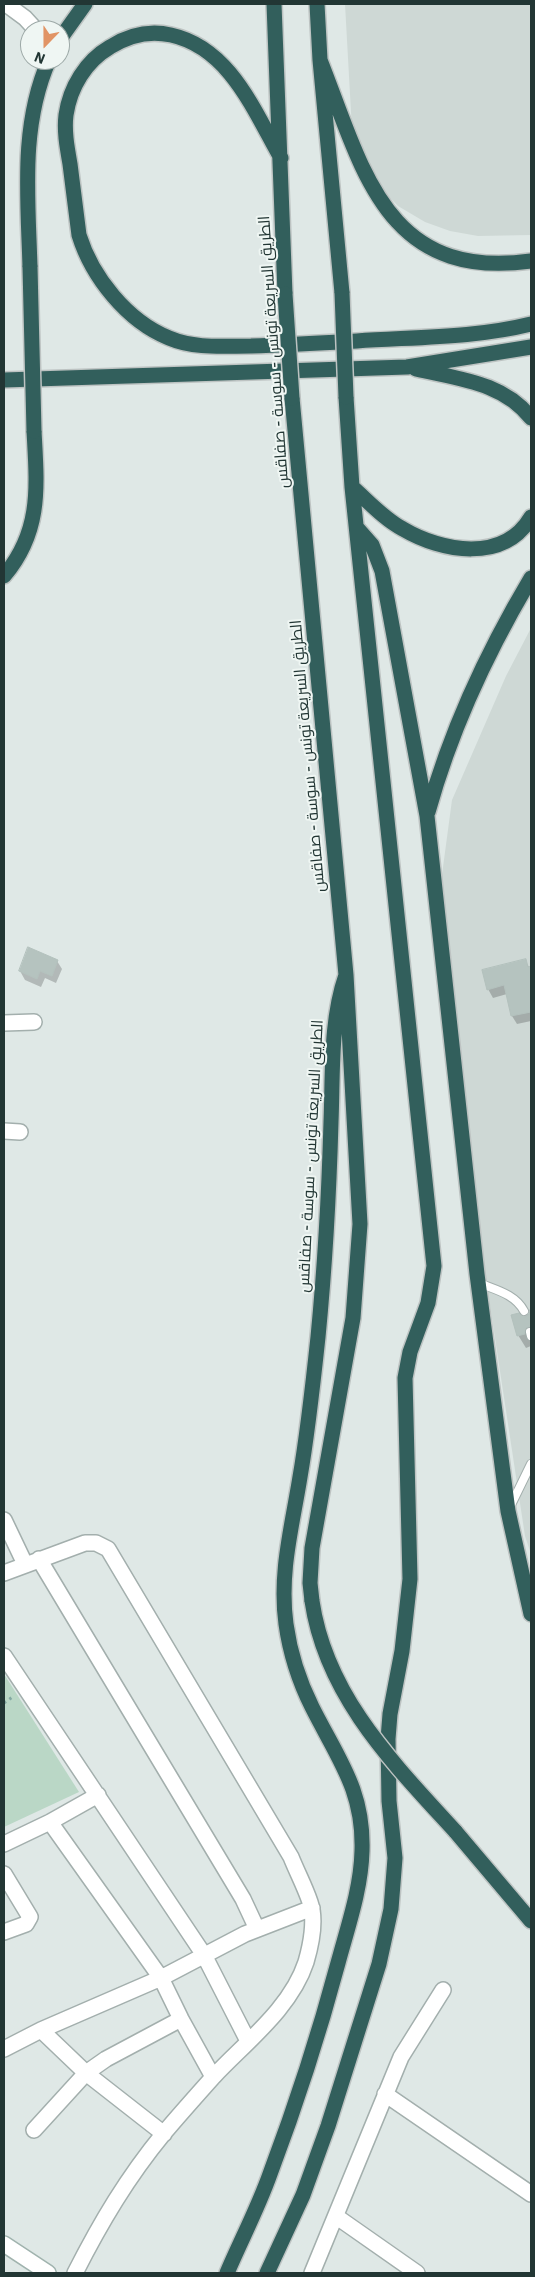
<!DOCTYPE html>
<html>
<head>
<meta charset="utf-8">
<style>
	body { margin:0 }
	#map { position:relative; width:535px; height:2277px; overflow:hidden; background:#dfe8e6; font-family:"IBM Plex Sans",sans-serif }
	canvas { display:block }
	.frame { position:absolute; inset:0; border:5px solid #223634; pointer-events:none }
	.north { position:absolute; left:20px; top:20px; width:50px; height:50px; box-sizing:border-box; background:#eff6f3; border:1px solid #9da9a7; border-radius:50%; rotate:202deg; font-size:14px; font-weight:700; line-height:20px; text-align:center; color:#223634 }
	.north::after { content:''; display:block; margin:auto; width:18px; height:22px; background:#e19465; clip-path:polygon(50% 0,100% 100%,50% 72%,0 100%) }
</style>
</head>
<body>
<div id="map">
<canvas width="535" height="2277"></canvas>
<div class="frame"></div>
<div class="north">N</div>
</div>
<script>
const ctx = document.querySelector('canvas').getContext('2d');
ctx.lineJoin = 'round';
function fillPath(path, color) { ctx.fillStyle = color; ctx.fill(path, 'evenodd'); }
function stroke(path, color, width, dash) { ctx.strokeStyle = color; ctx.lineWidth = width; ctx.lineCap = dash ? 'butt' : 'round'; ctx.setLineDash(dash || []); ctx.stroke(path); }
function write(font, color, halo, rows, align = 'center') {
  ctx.font = font + ' "IBM Plex Sans",Cairo,sans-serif'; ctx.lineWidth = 4; ctx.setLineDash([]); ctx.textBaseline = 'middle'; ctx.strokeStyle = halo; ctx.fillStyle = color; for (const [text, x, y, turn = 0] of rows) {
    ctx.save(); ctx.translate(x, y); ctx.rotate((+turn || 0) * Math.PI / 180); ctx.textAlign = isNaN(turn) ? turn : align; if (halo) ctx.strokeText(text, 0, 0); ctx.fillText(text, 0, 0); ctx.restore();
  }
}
fillPath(new Path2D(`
	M345,4H531V235L478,236L450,231L425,222L398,206L383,191L352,130Z
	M531,628V1554L525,1536L481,1246L453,976L441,882L452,800L506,676Z`), '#ced8d5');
fillPath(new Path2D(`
	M4,1674L79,1792L4,1827Z`), '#bad7c6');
fillPath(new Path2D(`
	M57,961L62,969L56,983L45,978L41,987L25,980L20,971Z
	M525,961L529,967H531V1021L517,1024L512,1016L507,994L493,998L488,989Z
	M531,1311V1346L526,1348L518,1335L525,1318Z`), '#0003');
const building = new Path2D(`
	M28,947L58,960L52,976L40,971L37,979L19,971Z
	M526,959L528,967L531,966V1012L511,1016L504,985L487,990L482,970Z
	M529,1310H531V1327L526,1328L525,1334L517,1336L511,1315L519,1313L525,1317L529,1314Z`);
fillPath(building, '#b5c3bf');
stroke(building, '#b3c1bd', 1);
const lane = new Path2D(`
	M479,1283C496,1290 515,1294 524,1311
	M530,1332L531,1336
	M510,1507L531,1464`);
const street = new Path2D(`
	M6,4L25,18L36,30
	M4,1023L34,1022
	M4,1131L20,1132
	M4,1520L25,1564
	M39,1559L243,1899L257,1929
	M4,1573L85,1543H96L108,1549L291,1857C297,1872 305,1887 310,1902C316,1919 311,1945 306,1962C291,2008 246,2042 214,2076C197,2095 180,2114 164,2133C127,2178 101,2222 75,2273
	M4,1656L204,1955L248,2041
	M50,1822L161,1978L181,2019L213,2077
	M4,1844L50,1822L98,1795
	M4,1874L30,1917L26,1924L4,1932
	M41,2030L86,2073L164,2134
	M4,2049L41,2030L161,1978L245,1934L312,1908
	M385,2094L531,2194
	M34,2130L86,2073L106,2059L181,2019
	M337,2217L417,2273
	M312,2273L401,2057L443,1990`);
const secondary = new Path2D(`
	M4,2244L48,2273`);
const highway = new Path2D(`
	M274,4L285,294
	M317,4L320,60L342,293
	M60,39L85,4
	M320,60C363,169 385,281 531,261
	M281,158C254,111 230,48 171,35C149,30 129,35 110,47C86,61 70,87 66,115C64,131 67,147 70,164C73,187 76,211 79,235C92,277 127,321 169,338C195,349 223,346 251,346C287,345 322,343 357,341C415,337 475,338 531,324
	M30,267C28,197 20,126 49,60
	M416,369C458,379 503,382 531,418
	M4,380L407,367L531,347
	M292,398L346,975L360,1224L353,1318L312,1548L310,1583L312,1601
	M352,487C368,501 384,519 403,529C442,552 504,563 531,517
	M357,528L372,545L382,571L427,816L477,1274L508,1511L531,1614
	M4,576C42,531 37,486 34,431
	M428,812C451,729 487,652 531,578
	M455,1831L531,1921
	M227,2273C241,2240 258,2208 270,2174C296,2105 319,2034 338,1963C348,1926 361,1889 362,1851C364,1790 338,1759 312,1707C299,1681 290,1653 286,1624C279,1573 292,1527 300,1477C308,1431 313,1384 318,1337C325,1265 329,1194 331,1122C333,1073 330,1021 346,975
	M267,2273L303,2195L328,2126L379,1964L391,1909L395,1858L389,1801L388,1739L390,1714L402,1651L410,1579L405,1378L410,1352L428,1303L434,1266L352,487L346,397`);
stroke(lane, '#a3afad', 10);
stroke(street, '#a3afad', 18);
stroke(secondary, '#a0b3ae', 18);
stroke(highway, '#bdc3c2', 18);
stroke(new Path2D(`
	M4,1703L14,1696`), '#83a8a2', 3, [2.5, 4]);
stroke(lane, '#fff', 8);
stroke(street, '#fff', 15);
stroke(secondary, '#fff', 15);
stroke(highway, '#325f5c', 15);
const highwayBridge = new Path2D(`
	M30,267L34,431
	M342,293L346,397
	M285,294L292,398
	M312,1601C326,1696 393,1763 455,1831`);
stroke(highwayBridge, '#bdc3c2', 18, []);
stroke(highwayBridge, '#325f5c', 15);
write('16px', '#223634', '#eff6f3', [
	["الطريق السريعة تونس - سوسة - صفاقس",274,352,-94],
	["الطريق السريعة تونس - سوسة - صفاقس",308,756,-95],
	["الطريق السريعة تونس - سوسة - صفاقس",311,1156,-87]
]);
</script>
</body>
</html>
